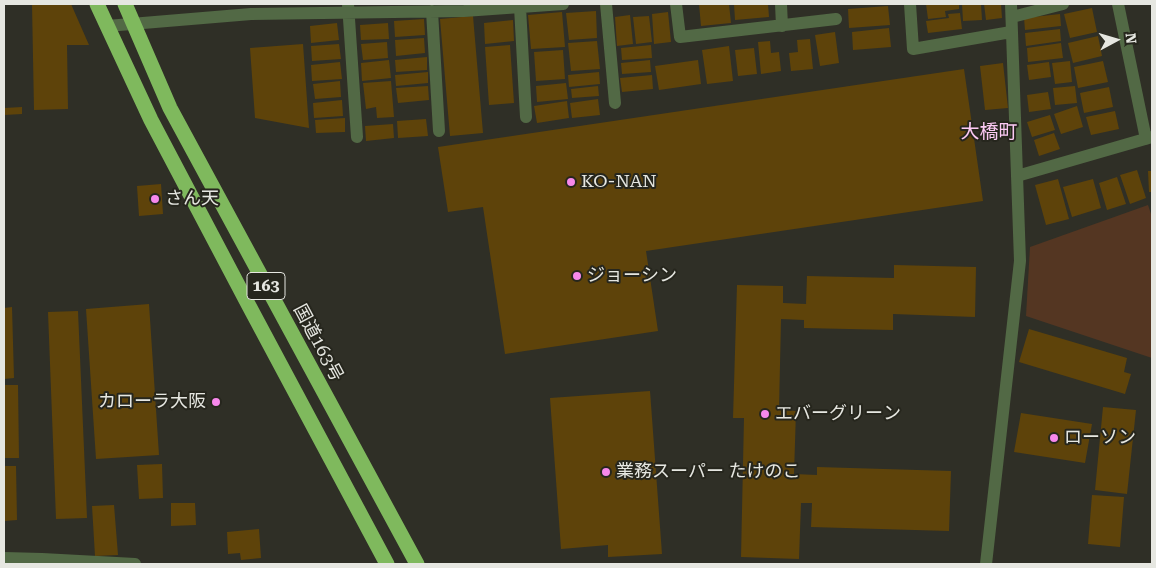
<!DOCTYPE html>
<html>
<head>
<meta charset="utf-8">
<style>
	body { margin:0 }
	#map { position:relative; width:1156px; height:568px; overflow:hidden; background:#2f2f26; font-family:"Roboto Serif",serif }
	canvas { display:block }
	.frame { position:absolute; inset:0; border:5px solid #e6e7e1; pointer-events:none }
	.north { position:absolute; left:1091px; top:15px; width:50px; height:50px; -webkit-text-stroke:4px #26261d; paint-order:stroke; rotate:84deg; font-size:14px; font-weight:700; line-height:20px; text-align:center; color:#e6e7e1 }
	.north::after { content:''; display:block; margin:auto; width:18px; height:22px; background:#e6e7e1; clip-path:polygon(50% 0,100% 100%,50% 72%,0 100%) }
</style>
</head>
<body>
<div id="map">
<canvas width="1156" height="568"></canvas>
<div class="frame"></div>
<div class="north">N</div>
</div>
<script>
const ctx = document.querySelector('canvas').getContext('2d');
ctx.lineJoin = 'round';
function fillPath(path, color) { ctx.fillStyle = color; ctx.fill(path, 'evenodd'); }
function stroke(path, color, width, dash) { ctx.strokeStyle = color; ctx.lineWidth = width; ctx.lineCap = dash ? 'butt' : 'round'; ctx.setLineDash(dash || []); ctx.stroke(path); }
function write(font, color, halo, rows, align = 'center') {
  ctx.font = font + ' "Roboto Serif","Noto Sans JP",serif'; ctx.lineWidth = 4; ctx.setLineDash([]); ctx.textBaseline = 'middle'; ctx.strokeStyle = halo; ctx.fillStyle = color; for (const [text, x, y, turn = 0] of rows) {
    ctx.save(); ctx.translate(x, y); ctx.rotate((+turn || 0) * Math.PI / 180); ctx.textAlign = isNaN(turn) ? turn : align; if (halo) ctx.strokeText(text, 0, 0); ctx.fillText(text, 0, 0); ctx.restore();
  }
}
fillPath(new Path2D(`
	M1148,205L1152,217V358L1026,316L1030,247Z`), '#543622');
fillPath(new Path2D(`
	M32,4H71L89,45H67L68,109L34,110Z
	M699,4H729L731,23L701,26Z
	M734,4H768L769,17L735,20Z
	M926,4H959V9L945,11L946,17L928,19Z
	M962,4H981L982,20L963,21Z
	M984,4H1001L1002,18L986,20Z
	M888,6L890,25L849,28L848,9Z
	M1092,8L1097,32L1070,38L1064,14Z
	M596,11L597,38L569,40L566,13Z
	M562,12L565,47L531,49L528,15Z
	M668,12L671,42L654,44L652,14Z
	M960,13L962,29L928,33L926,21L949,18L948,14Z
	M1060,14L1061,26L1025,30L1024,18Z
	M630,15L633,44L617,46L615,17Z
	M473,16L483,133L450,136L440,19Z
	M649,16L652,42L636,44L633,17Z
	M424,19L425,35L395,37L394,21Z
	M513,20L514,41L485,44L484,23Z
	M337,23L339,40L311,43L310,26Z
	M388,23L389,39L361,40L360,25Z
	M889,28L891,47L853,50L852,32Z
	M1060,29L1061,41L1026,46L1025,33Z
	M835,32L839,63L820,66L815,35Z
	M1098,36L1102,56L1073,63L1068,43Z
	M424,38L425,53L396,56L395,40Z
	M810,39L813,69L791,71L789,53L798,52L797,40Z
	M597,41L600,69L571,71L568,43Z
	M770,41L771,53L779,52L781,71L761,74L758,42Z
	M387,42L388,58L363,60L361,44Z
	M1061,43L1063,58L1028,62L1027,48Z
	M303,44L309,128L255,118L250,48Z
	M339,44L341,59L312,61L311,46Z
	M510,45L514,103L489,105L485,47Z
	M651,45L652,58L622,60L621,48Z
	M729,46L733,81L707,84L702,50Z
	M754,48L757,74L738,76L735,50Z
	M563,50L565,79L536,81L534,52Z
	M427,57V70L396,72L395,60Z
	M389,60L391,78L362,81L361,63Z
	M650,60L651,72L622,74L621,63Z
	M698,60L701,84L659,90L655,66Z
	M1070,61L1072,82L1055,84L1052,63Z
	M1103,61L1108,82L1078,88L1074,67Z
	M340,62L342,79L312,81L311,65Z
	M1049,62L1051,77L1029,80L1027,65Z
	M1003,63L1008,108L985,110L980,66Z
	M964,69L983,201L646,251L658,331L505,354L483,207L448,212L438,147Z
	M428,72V83L396,86L395,75Z
	M599,72L600,84L569,87L568,75Z
	M652,75L653,89L622,92L620,78Z
	M340,81L341,97L315,99L313,84Z
	M391,81L394,117L377,118L376,107L366,109L363,83Z
	M566,83L568,99L537,102L536,86Z
	M428,86L429,100L398,103L396,88Z
	M598,86L599,96L572,98L571,89Z
	M1075,86L1077,103L1055,105L1053,88Z
	M1109,87L1113,107L1084,113L1080,93Z
	M1048,92L1051,109L1029,112L1027,95Z
	M598,99L600,115L572,118L570,103Z
	M342,100L343,116L314,118L313,103Z
	M567,101L569,118L537,123L534,106Z
	M1077,106L1083,127L1061,134L1054,114Z
	M22,107V114L4,115V108Z
	M1115,111L1119,129L1091,135L1086,117Z
	M1050,115L1055,130L1032,137L1027,122Z
	M345,118V132L316,133L315,120Z
	M426,119L428,136L398,138L397,121Z
	M393,124L394,138L366,141L365,126Z
	M1054,133L1060,149L1039,156L1034,140Z
	M1137,170L1146,198L1130,204L1120,175Z
	M1148,171H1152V192H1149Z
	M1117,177L1126,204L1107,210L1099,183Z
	M1058,179L1069,219L1046,225L1035,185Z
	M1093,179L1101,208L1072,217L1063,187Z
	M161,184L163,214L139,216L137,186Z
	M894,265L976,267L975,317L893,314V330L804,328V320L781,319L779,410L796,411L794,474L817,475V467L951,471L949,531L811,527L812,503H801L799,559L741,557L744,418H733L737,285L783,286V303L806,304L807,276L894,278Z
	M149,304L159,455L96,459L86,309Z
	M12,307L14,378L4,379V308Z
	M78,311L87,518L56,519L48,312Z
	M1029,329L1127,358L1124,372L1131,374L1125,394L1019,362Z
	M4,385H18L19,458H4Z
	M650,391L662,554L608,557V545L561,549L550,398Z
	M1103,407L1136,410L1127,494L1095,490Z
	M1021,413L1092,424L1085,463L1014,452Z
	M162,464L163,498L139,499L137,465Z
	M4,466H16L17,520L4,521Z
	M1092,495L1124,497L1120,547L1088,544Z
	M171,503H195L196,525L171,526Z
	M114,505L118,555L95,556L92,506Z
	M259,529L261,558L241,560L240,553L228,554L227,532Z`), '#5e430a');
stroke(new Path2D(`
	M348,4L357,137
	M606,4L615,103
	M676,4L680,37L836,19
	M781,4L782,26
	M910,4L913,49L1011,32
	M1118,4L1146,139
	M520,7L526,117
	M432,11L439,131
	M1012,17L1063,4
	M107,26L251,14L464,11L563,4
	M1017,176L1152,137
	M4,558L42,559L135,564
	M986,564L1020,261L1011,4`), '#526945', 12);
stroke(new Path2D(`
	M97,4L151,120L248,304L387,564
	M125,4L170,108L417,564`), '#7fb95d', 15);
for (const [x, y, r, color] of [
	[571,182,5,"#f788eb"],
	[155,199,5,"#f788eb"],
	[577,276,5,"#f788eb"],
	[216,402,5,"#f788eb"],
	[765,414,5,"#f788eb"],
	[1054,438,5,"#f788eb"],
	[606,472,5,"#f788eb"]
]) { const dot = new Path2D(); dot.arc(x, y, r, 0, 2 * Math.PI); ctx.fillStyle = color; ctx.fill(dot); stroke(dot, '#26261d', 2); }
for (const [x, y, w] of [
	[266,286,38]
]) { const box = new Path2D(); box.roundRect(x - w / 2, y - 13.5, w, 27, 4); ctx.fillStyle = '#26261d'; ctx.fill(box); stroke(box, '#e6e7e1', 1); }
write('bold 16px', '#e6e7e1', null, [
	["163",266,286]
]);
write('18px', '#e6e7e1', '#26261d', [
	["KO-NAN",581,182],
	["さん天",165,199],
	["ジョーシン",587,276],
	["カローラ大阪",206,402,"right"],
	["エバーグリーン",775,414],
	["ローソン",1064,438],
	["業務スーパー たけのこ",616,472]
], 'left');
write('18px', '#e6e7e1', '#26261d', [
	["国道163号",318,343,62]
]);
write('19px', '#fcc9f4', '#26261d', [
	["大橋町",989,132]
]);
</script>
</body>
</html>
